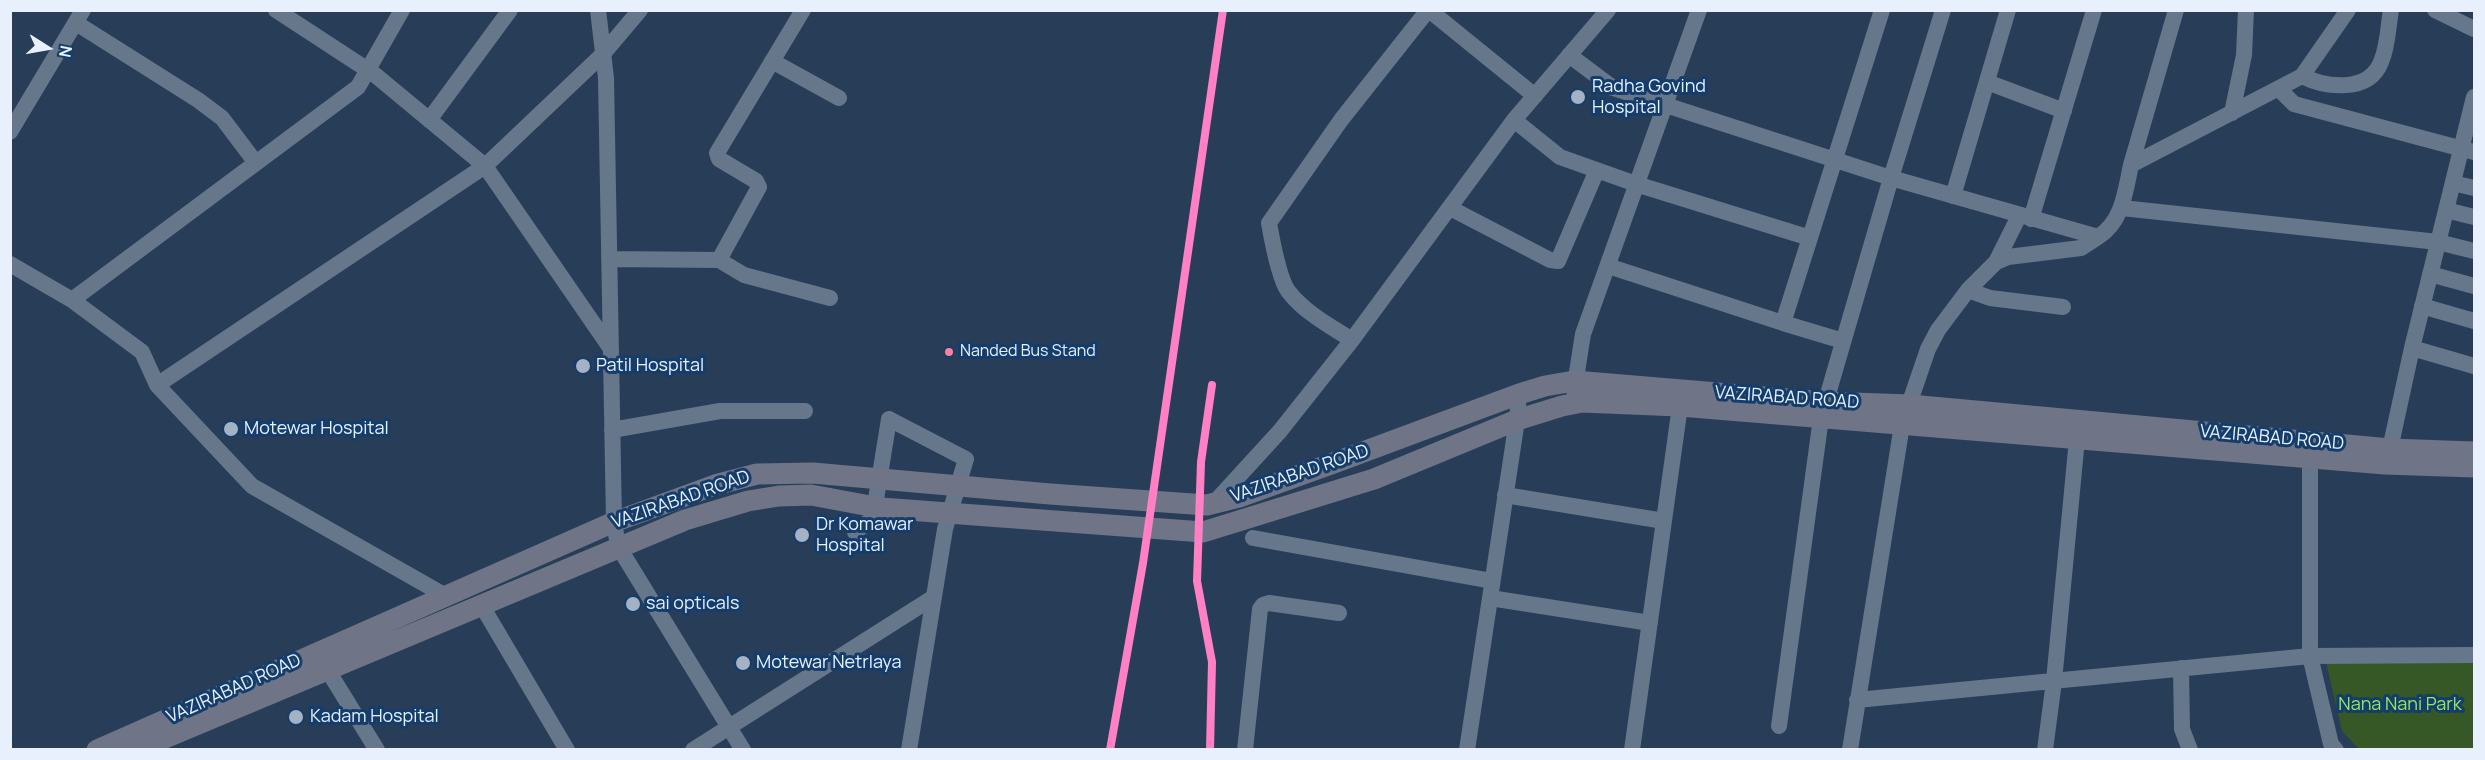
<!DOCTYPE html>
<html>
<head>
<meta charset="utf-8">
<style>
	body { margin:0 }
	#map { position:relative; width:2485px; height:760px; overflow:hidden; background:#283e58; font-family:Manrope,sans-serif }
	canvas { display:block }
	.frame { position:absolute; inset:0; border:12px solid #e7f0fc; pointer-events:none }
	.north { position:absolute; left:18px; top:18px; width:60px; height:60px; -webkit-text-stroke:4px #143d6c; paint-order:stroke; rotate:101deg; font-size:16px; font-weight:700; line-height:24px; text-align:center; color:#e7f0fc }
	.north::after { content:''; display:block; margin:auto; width:21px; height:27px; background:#e7f0fc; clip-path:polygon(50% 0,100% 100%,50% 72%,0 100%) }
</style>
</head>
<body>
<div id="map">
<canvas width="2485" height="760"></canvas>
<div class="frame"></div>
<div class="north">N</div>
</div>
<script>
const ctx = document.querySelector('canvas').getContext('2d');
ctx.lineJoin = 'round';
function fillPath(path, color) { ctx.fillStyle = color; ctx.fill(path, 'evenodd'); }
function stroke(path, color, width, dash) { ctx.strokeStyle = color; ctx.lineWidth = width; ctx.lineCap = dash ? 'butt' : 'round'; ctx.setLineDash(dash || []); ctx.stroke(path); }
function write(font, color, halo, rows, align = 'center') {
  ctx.font = font + ' Manrope,sans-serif'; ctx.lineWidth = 6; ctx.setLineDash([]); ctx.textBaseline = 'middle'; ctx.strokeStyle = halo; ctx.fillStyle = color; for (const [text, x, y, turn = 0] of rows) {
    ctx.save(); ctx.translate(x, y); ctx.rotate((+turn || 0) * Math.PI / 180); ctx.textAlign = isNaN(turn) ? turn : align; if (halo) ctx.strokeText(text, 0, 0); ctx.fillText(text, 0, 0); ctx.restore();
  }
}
fillPath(new Path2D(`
	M2474,660V749H2359L2342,731L2326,662Z`), '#365827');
stroke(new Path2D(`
	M276,10L374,74L485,166L611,349
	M598,10L606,78L614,522L618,546L743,750
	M1429,10L1535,96
	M2435,10L2474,29
	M76,23L198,100L222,118L256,163
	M1569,55L1613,88L1891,178L1943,10
	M772,61L839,98
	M2302,76C2326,88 2369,93 2381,62C2388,46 2388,27 2391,10
	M1987,82L2064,111
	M2279,89L2294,104L2474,152
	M2232,113L2244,55L2246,10
	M429,120L510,10
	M1514,120L1560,157L1636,184L1810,238
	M10,132L83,10
	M2131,165L2176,10
	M2453,183L2474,188
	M1953,196L2008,10
	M1450,208L1550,260L1558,261L1597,170
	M2122,208L2438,242L2474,251
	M2446,210L2474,217
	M2031,219L2094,10
	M609,259L719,260L744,275L830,298
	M719,260L759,187L756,181L719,159L717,153L803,10
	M1996,262L2019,216
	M10,264L72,300
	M1608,266L1783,323
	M2430,274L2474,286
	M1968,290L1990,298L2063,307
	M2422,306L2474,321
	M1352,340C1330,326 1305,313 1288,291C1279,278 1272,240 1269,223L1341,120L1428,10
	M1843,341L1783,323L1882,10
	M2412,348L2474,366
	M157,385L142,352L72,300L358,87L402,10
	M1574,391L1583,334L1699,10
	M612,430L720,411H805
	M2310,448V656L2331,744L2336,750
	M2390,449L2412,348L2474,97
	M1505,495L1664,521
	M1215,502L1280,431L1352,340L1514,120L1608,10
	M855,532L873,518L889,419L966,459L945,529L909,750
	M1253,538L1492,581
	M444,595L252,486L157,385L485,166L602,55L640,10
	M1490,598L1650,623
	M482,606L567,750
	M322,661L377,750
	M2181,668L2182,729L2190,750
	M1857,700L2310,656L2474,655
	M1779,726L1821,418L1891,178L2098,237C2123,221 2125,192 2131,165L2302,76L2348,10
	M693,750L934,597
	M1245,750L1260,609L1263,605L1269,603L1339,613
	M1467,750L1517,420L1519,394
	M1632,750L1680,406
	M1850,750L1902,425L1928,349L1938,330L1968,290L1996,262L2008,257L2081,248L2098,237
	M2045,750L2054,681L2077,439`), '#66778b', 16);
stroke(new Path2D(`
	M97,750L614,522L715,485L757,474L813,473L1050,494L1207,505L1239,497L1339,461L1519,394L1545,386L1574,381L1825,402L1910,405L2390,449L2474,452
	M136,750L685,520L748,501L779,496L811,495L881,508L1203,532L1374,479L1517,420L1562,406L1582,402L1680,406L2385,464L2474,467`), '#6f7587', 21);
stroke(new Path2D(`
	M1110,750L1143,563L1223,10
	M1210,750L1212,662L1197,581L1201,462L1212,385`), '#ff80c5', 8);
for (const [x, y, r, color] of [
	[1578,97,8,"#a4b2c3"],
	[949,352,5,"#ff8098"],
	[583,366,8,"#a4b2c3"],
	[231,429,8,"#a4b2c3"],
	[802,535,8,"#a4b2c3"],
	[633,604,8,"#a4b2c3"],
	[743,663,8,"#a4b2c3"],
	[296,717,8,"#a4b2c3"]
]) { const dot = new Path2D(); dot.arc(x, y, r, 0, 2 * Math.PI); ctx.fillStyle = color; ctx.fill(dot); stroke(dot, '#143d6c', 2); }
write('16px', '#e7f0fc', '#143d6c', [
	["Nanded Bus Stand",960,352]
], 'left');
write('18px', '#e7f0fc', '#143d6c', [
	["Radha Govind",1592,87],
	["Hospital",1592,108],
	["Patil Hospital",596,366],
	["Motewar Hospital",244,429],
	["Dr Komawar",816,525],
	["Hospital",816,546],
	["sai opticals",646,604],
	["Motewar Netrlaya",756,663],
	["Kadam Hospital",310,717]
], 'left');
write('18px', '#e7f0fc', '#143d6c', [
	["VAZIRABAD ROAD",1787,398,4],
	["VAZIRABAD ROAD",2272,438,5],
	["VAZIRABAD ROAD",1300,474,-19],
	["VAZIRABAD ROAD",681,500,-19],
	["VAZIRABAD ROAD",234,689,-24]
]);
write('18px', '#95e85c', '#143d6c', [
	["Nana Nani Park",2400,705]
]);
</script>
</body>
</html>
